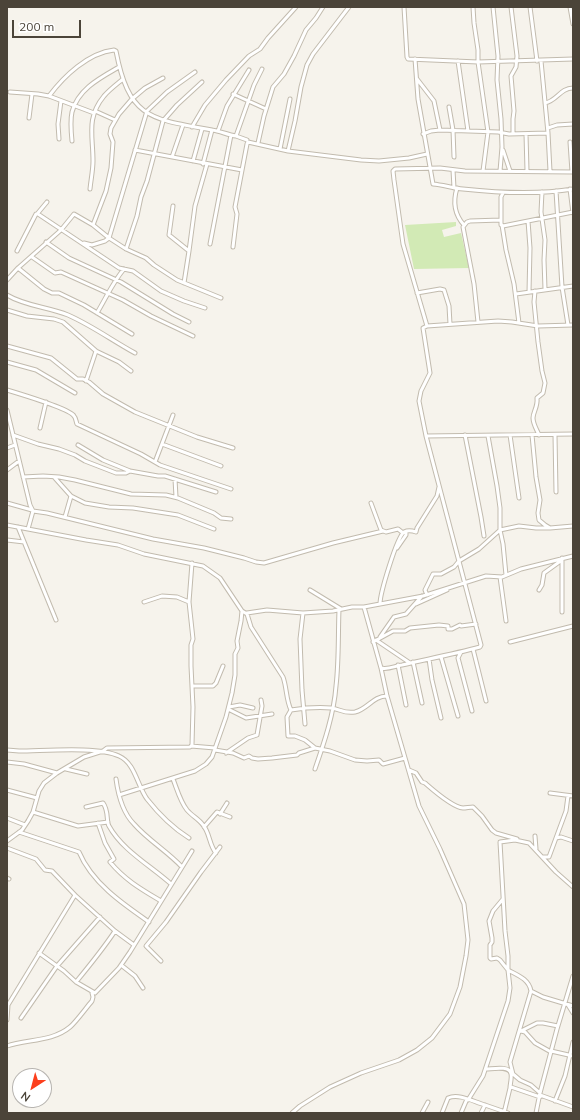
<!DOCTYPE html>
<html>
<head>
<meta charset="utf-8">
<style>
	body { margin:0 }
	#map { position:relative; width:580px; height:1120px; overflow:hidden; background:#f6f3ec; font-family:Mulish,sans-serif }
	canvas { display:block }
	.frame { position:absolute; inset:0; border:8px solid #4b4439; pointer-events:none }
	.north { position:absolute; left:12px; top:1068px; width:40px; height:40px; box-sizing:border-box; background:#fff; border:1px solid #b7b4b0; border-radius:50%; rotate:216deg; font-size:11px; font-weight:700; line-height:16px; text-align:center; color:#4b4439 }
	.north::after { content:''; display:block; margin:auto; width:14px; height:18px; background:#fc3f1d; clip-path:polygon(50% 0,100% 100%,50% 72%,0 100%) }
	.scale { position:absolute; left:12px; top:20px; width:69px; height:18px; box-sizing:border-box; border:2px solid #4b4439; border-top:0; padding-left:5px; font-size:12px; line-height:14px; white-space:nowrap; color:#4b4439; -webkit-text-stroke:3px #fff; paint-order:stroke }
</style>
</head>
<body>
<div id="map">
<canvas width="580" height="1120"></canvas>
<div class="frame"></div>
<div class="north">N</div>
<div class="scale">200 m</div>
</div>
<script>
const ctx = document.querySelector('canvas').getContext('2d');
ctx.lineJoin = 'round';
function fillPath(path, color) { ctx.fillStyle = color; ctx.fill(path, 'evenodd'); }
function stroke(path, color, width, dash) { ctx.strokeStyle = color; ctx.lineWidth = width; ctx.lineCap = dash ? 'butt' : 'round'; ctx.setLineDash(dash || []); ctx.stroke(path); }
fillPath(new Path2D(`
	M456,222V226L442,230L444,237L461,233L469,268L414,269L405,225Z`), '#d2eab5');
const minor = new Path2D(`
	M404,7L407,57L408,59L478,62L573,59
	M473,7L474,23L478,50V62L488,132L483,171
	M493,7L498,56L497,80L501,119L502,147L500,171
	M511,7L517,56L516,67L511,76L514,111L513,119V134
	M530,7L537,61
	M570,7L573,24
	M415,59L418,99L433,184C443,185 453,188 463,189C500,193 537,195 573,189
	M458,61L468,131
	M541,61L548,133L550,171
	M417,79L434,101L440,130
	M10,92L38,94L49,96L94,113
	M233,94L266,109
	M49,96C64,76 88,53 114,50L116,51C129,119 151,119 212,130C220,131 228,135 236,136L254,85L262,69
	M545,103C557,101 560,88 573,88
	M449,107L453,130L454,157
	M95,111L115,120
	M29,118L32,94
	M192,127L205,105L226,80L249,56L260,49L268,38L296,7
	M548,128L557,125L573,124
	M218,131L227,106L249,70
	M423,134L431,131L440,130L498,132L509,134L548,133
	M526,134L527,171
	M236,136L247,140
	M59,139L58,124L61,101
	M72,141C71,131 70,121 72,112C78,89 100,78 119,67
	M570,142L572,172
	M258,143L264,116L273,87L284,74L294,56L306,30L316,18L323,7
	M280,149L290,99
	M135,150L242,170
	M503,150L510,171
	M288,151L295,121L301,87L307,65L313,54L349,7
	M172,157L183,125
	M193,161L202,129
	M203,164L212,130
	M453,170L454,188
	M457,188C453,201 454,214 464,225
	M90,189C91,179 93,170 93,161C93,135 86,118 104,96C110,89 117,84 123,79
	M570,189L573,213
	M556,191L562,287L568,325
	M542,192L541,212L545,240L544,260L545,289
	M503,193L501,197V225L503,226L573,212
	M173,206L169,235L189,251L195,206L207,164
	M37,214L47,202
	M528,221L530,248L529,292
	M93,225L106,191L111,168L113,142L110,134L111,128L119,114L132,99L145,88L163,78
	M502,225L506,250L514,284L519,323
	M46,242L69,258L121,282L173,314L189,322
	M84,243L92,245L105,241L109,238L147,111L167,92L195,72
	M210,244L231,135
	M233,247L237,214L235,207L247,144L248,142L288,151L361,160L379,161L409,158L427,154
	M126,249L137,216L141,197L147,181L163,121L177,105L202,82
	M17,251L36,214H38L119,268L133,271L161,291L184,301L205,308
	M32,257L55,273L61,272L123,300L151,316L193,336
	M18,268L44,289L52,293H59L84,305L132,334
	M7,280L18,268L61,230L74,214L93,225L109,238L126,249L146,258L154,265L177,280L221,298
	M184,283L189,251
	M535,291L534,302L538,342L542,371L545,383L543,393L537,398C538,407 533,412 533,418C533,424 537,430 539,435
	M417,293L440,289L444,290L449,306L450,324
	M516,294L573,286
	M7,295C25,306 48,307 68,315C91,325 113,341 135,353
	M7,310L27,316L54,319L63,322L96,351L119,362L131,371
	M97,313C106,298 113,282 124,269
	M478,322L474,284L463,227L467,222L470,221L501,220
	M427,326L403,244L394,180L393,171L395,169L440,168L465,171L573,172
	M7,346L51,358L77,379H83L89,382L103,394L135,412L197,437L233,448
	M7,362L36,370L75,393
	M86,381L96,351
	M7,390C17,393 70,409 74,416C76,418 76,422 77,424L141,454L160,465L231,489
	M7,410L30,505L33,511L47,513L153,539L204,548L244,558L256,562L264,563L333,543L383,531
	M40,428L46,402
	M13,435L38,444L59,449L75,455L85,461L116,473H126L130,471
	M465,435L481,517L484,536
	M510,435L519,498
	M532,435L536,477L540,500L538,513L539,520L545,525L550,528L573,526
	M555,435L556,492
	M426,436L573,434
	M488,436L497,486L500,508V530L503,544L506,575
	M162,444L221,466
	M78,445L103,460L130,471L158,476H165L216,492
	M7,448L15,445
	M155,462L173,415
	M7,470L19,461
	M23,477L43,476L59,477L75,480L131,494L166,495L178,498L214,513L221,518L231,519
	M54,477L71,496L85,503L109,507L133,508L178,515L214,529
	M175,479L176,497
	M7,503L32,510
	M371,503L381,530L386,532L398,529L403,533
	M65,517L71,496
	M7,525L86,540L118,545L144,554L203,566L220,578L242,611L247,614L251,627L283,677C287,688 286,700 291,710
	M18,527L56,620
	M28,529L33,511
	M7,540L24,542
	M397,548L406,535V532
	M500,577L506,621
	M310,590L341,609
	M539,590L542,585L544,573L562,560
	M427,595L425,590L433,574H441L454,567L459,561L479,549L500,530L519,526L536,528H550
	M144,602L162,596L177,597L189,602
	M380,604C380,593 397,537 404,532C408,530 413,531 416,532L417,528L437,496L439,487
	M416,604L447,590
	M562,612V558
	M247,613L267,610L303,613
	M380,637L394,617L406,614L422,596
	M376,640L410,663
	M373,642L393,631H405L410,628L439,625L448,626V629H452L460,625L461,626L476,624
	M510,642L573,626
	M473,649L486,701
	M461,652L458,658L472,711
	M441,657L458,716
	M429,659L432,680L441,718
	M413,662L422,703
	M398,665L406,705
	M381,668C388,670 395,666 402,665C428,659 454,654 480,647L481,645L426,436L419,401L421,391L430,373L423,328L427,326L498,321L512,322L538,326L573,325
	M192,686H213L216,683L223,666
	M229,707L240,705L253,708
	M228,709L246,718L272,714
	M291,710L287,717L288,736H295L305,740L315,748L330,751L355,760L367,761L379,760L383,764L405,758
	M291,710C304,708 318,707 331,708C340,709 344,714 355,712C368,709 373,696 387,696
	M305,724L302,690L300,639L303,613L333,611L352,607H364L423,596L486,576L502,577L521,569L573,556
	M191,746L215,748
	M7,750L19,751C44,751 98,746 119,756C135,763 137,785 147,799C158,813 173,828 189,838
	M215,750L233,753L244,758L249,756L252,758L258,759L272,758L297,755L299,753L315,748
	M226,753L248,738L257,735L262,706L261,700
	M7,762L24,764L57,773
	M66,769L87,774
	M315,769C324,743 334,714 336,686C339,661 338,635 339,610
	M409,770L416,773L422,782L425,783C433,790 452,807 463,808C466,808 470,807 473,807L482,816L492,830L496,833L517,839
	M116,779C118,794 123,813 134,824C148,840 167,851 182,867
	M173,779C177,789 180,801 187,810C192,816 199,819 203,825C210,833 209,845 216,853
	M7,790L37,798
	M550,793L573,796
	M119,795L195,771L206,764L212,757L226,717L232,693L235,675V654L238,648L237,641L241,621L242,611
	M86,807L103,803C109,811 106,821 109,826C122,850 151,866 171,884
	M33,812L78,826L108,822
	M220,814L227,803
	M7,818L25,825
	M98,823L105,843L114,859L110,862C125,880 141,889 161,901
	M204,827L217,812L230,817
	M19,832L79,852C92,883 123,904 149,922
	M535,836L536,849
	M556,838L566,811L568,796
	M7,841L22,830L28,821L33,812L39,791L44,783L57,773L84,757L103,751L107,748L190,747L192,745L193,707L191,666V645L193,639L189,602L192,563
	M7,848L36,859L45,870L52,871L75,895L115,931L134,945
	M543,857H549L556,838L561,837L573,841
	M7,878L9,879
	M573,887L556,872L529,843L515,840L500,842L505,931L508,956V970C517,975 529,979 531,991L543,997L573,1006
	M39,953L64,971L76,982L95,993L119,968L130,952L192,851
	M161,961L146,946L166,922L201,872L220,847
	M121,965L135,976L143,988
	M76,982C90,965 103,949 115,931
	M531,991L510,1062L513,1074L520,1080L531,1085L540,1093
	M568,1005L573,1013
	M21,1018L57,966L100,917
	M7,1020L8,1005L75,895
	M521,1031L525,1032L535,1043L551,1052
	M519,1032L537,1023H543L558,1026
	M7,1046C27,1039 52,1042 70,1027C76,1022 86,1008 92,1001L93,997L92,993
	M551,1051L573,1056
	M486,1069C492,1069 510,1065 511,1074C512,1078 510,1084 510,1088
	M540,1095L573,1107
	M468,1100L483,1076L508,1001L510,988L508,970L500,960L497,958L491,959L490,958V945L492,942V938L489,921L493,911L503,899
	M555,1101L565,1076L573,1042
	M292,1113L300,1106L330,1087L361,1073L399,1060L417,1050L432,1038L450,1014L460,987L466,956L468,940L464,904L440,849L419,806L387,696L381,668L364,607
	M422,1113L428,1102
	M442,1113L448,1098C459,1093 474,1102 485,1105
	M461,1113L467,1099
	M481,1113L485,1105L508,1113
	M504,1113L510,1088L511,1087L540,1097
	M536,1113L540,1093L557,1029L573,976`);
stroke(minor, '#c2bbae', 5);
stroke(minor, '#fff', 3);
</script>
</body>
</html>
